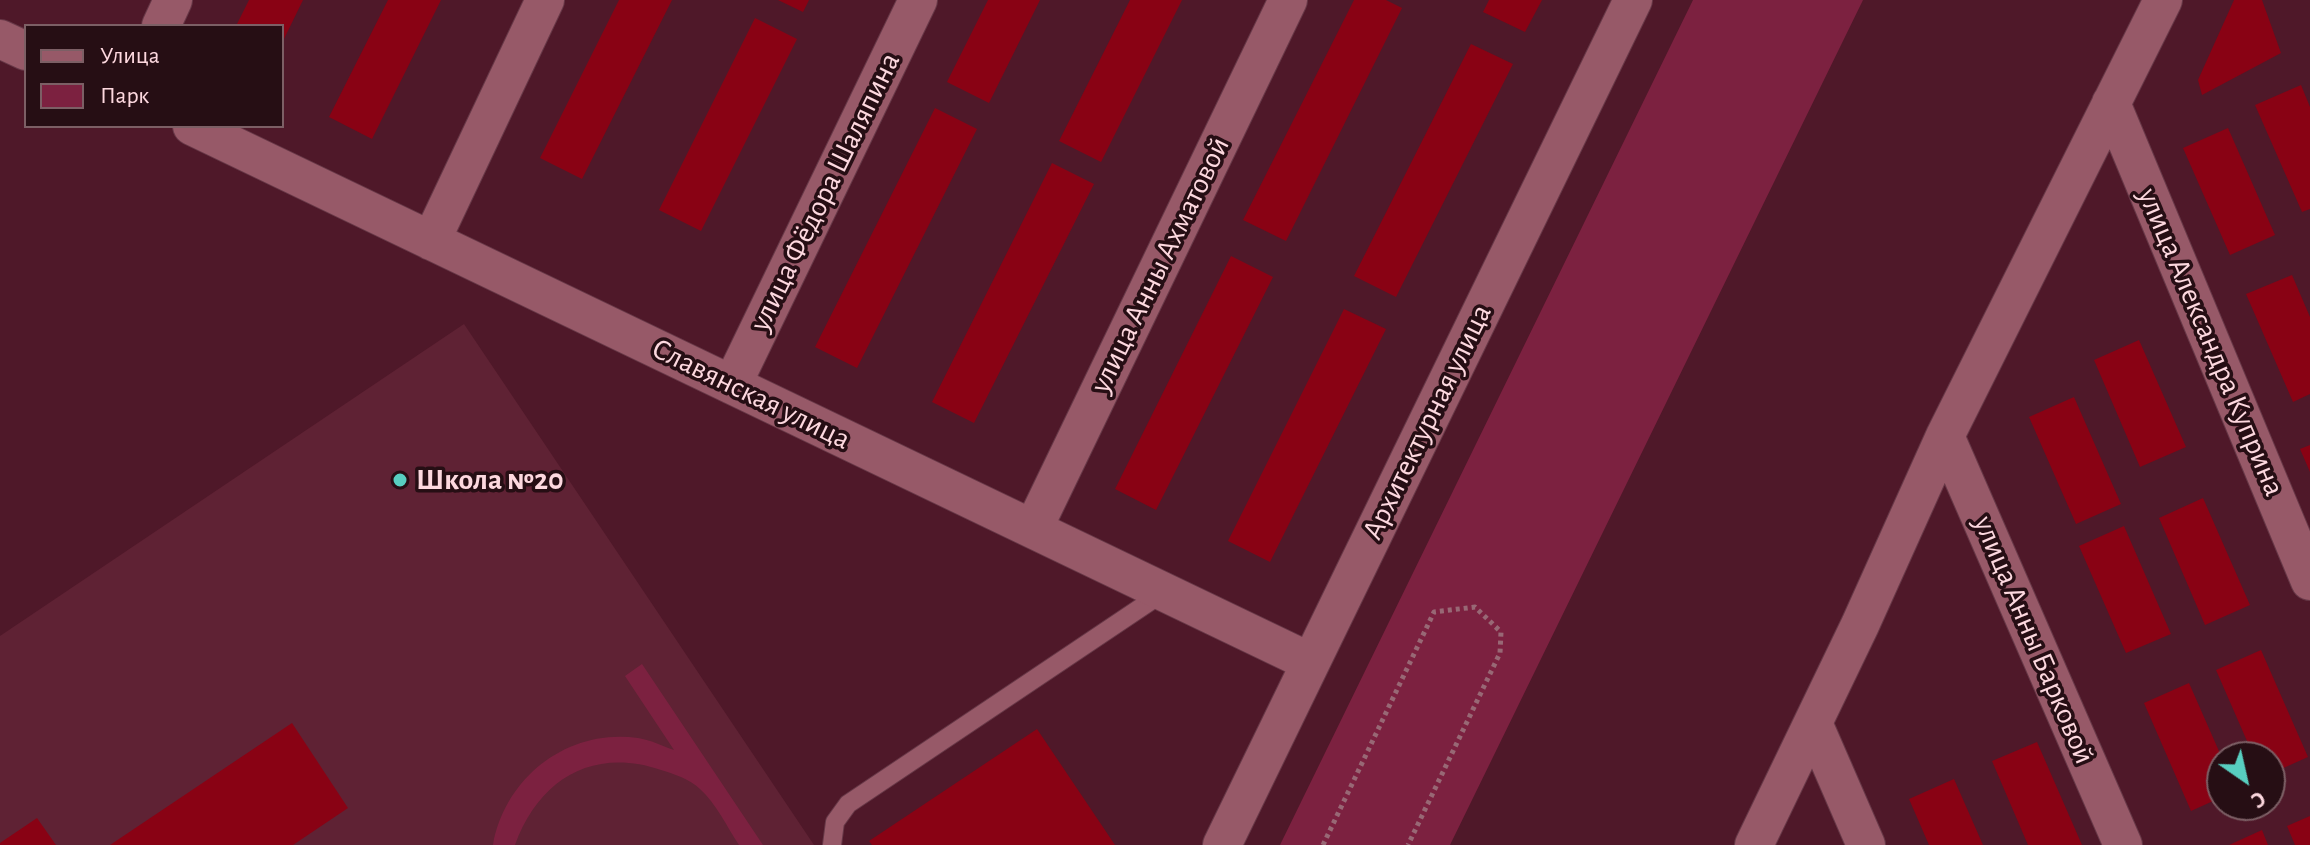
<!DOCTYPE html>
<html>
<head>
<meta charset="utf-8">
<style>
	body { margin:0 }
	#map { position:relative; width:2310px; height:845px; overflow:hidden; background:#4f1829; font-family:"Alegreya Sans",sans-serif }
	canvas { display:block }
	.legend { position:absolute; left:24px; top:24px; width:260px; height:104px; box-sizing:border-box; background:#260e14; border:2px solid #7c5f65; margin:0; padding:10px 14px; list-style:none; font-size:24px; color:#fdd8df }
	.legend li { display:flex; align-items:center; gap:16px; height:40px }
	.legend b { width:40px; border:2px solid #7c5f65 }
	.north { position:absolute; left:2206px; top:741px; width:80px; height:80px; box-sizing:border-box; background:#260e14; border:2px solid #7c5f65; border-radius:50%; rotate:146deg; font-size:22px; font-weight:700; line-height:32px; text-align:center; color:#fdd8df }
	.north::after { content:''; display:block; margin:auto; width:28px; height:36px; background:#58cec0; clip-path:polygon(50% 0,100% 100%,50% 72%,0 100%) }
</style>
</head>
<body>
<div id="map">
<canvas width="2310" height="845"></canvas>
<ul class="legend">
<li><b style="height:10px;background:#975968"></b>Улица</li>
<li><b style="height:22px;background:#7c2140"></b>Парк</li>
</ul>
<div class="north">С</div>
</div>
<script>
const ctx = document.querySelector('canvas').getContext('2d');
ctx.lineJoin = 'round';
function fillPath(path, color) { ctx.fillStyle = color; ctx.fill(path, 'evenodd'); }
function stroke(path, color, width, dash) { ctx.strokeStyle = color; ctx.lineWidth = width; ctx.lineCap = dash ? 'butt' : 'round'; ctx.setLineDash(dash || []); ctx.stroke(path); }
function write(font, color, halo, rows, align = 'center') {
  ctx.font = font + ' "Alegreya Sans",sans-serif'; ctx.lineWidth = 7; ctx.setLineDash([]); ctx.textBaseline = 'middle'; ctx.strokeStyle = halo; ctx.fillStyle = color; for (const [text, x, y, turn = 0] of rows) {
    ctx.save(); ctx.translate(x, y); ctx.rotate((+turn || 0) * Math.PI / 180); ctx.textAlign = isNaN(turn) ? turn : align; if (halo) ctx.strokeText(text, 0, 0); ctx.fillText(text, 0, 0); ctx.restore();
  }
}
fillPath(new Path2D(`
	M464,324L814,845H0V636Z`), '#5f2234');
fillPath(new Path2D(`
	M1693,0H1863L1450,845H1280Z
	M642,664L763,845H739C727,827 716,803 700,789C690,779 674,774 661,770C593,747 539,779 515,845H493C505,777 568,728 638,738C651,740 662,746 674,750L625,676Z`), '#7c2140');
fillPath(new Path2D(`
	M249,0H303L282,43V26H236Z
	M388,0H441L372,139L329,117Z
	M619,0H672L582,179L540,158Z
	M778,0H809L803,12Z
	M988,0H1040L989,103L947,82Z
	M1130,0H1182L1101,162L1059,141Z
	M1354,0H1386L1402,8L1286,241L1243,220Z
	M1489,0H1542L1525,32L1483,12Z
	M2234,0H2262L2281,53L2202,95L2198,80Z
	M755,18L797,39L701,231L659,210Z
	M1471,44L1513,64L1396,297L1354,276Z
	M2301,85L2310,107V209L2302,212L2255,105Z
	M935,108L977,129L857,368L815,347Z
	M2228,128L2275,235L2230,255L2183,148Z
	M1052,163L1094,184L974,423L932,402Z
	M1231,256L1273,277L1156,510L1115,489Z
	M2292,275L2310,317V394L2293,402L2246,294Z
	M1344,309L1386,329L1270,562L1228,541Z
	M2139,340L2186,447L2140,467L2094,360Z
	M2074,397L2121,504L2076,524L2029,417Z
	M2310,445V472L2300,449Z
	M2203,498L2250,605L2205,625L2159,518Z
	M2124,526L2171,634L2126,653L2079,546Z
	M2261,650L2308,757L2270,774V757H2254L2216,670Z
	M2189,683L2222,758V797L2191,811L2144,703Z
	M292,723L348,808L293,845H110Z
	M1037,729L1115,845H872L869,841Z
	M2037,742L2082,845H2028L1992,761Z
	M1954,779L1983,845H1929L1909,799Z
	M2310,816V845H2295L2287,826Z
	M37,818L56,845H0V843Z
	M2262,830L2268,845H2229Z`), '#890214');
const lane = new Path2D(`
	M832,845L835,822L848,804L1164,592`);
const street = new Path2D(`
	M161,26L173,0
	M0,39L26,51
	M2111,103L2310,581
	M192,126L1310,662
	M431,241L545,0
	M732,385L918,0
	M1945,436L2123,845
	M1033,529L1288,0
	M1813,723L1866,845
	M1222,845L1633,0
	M1754,845L1860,625L1945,436L2163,0`);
stroke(lane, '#673847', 20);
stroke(street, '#673847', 40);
stroke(new Path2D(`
	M1323,845L1434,612L1475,607L1501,632L1500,653L1408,845`), '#986875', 5, [4, 4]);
stroke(lane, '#975968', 18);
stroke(street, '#975968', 38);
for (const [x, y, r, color] of [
	[400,480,8,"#58cec0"]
]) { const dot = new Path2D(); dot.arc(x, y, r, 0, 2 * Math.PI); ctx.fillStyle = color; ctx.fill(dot); stroke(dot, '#260e14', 3); }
write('30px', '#fdd8df', '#260e14', [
	["улица Фёдора Шаляпина",825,192,-64],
	["улица Анны Ахматовой",1160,265,-64],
	["улица Александра Куприна",2211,342,67],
	["Славянская улица",751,394,26],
	["Архитектурная улица",1427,422,-64],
	["улица Анны Барковой",2034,640,67]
]);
write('bold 30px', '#fdd8df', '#260e14', [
	["Школа №20",416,480]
], 'left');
</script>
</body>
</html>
